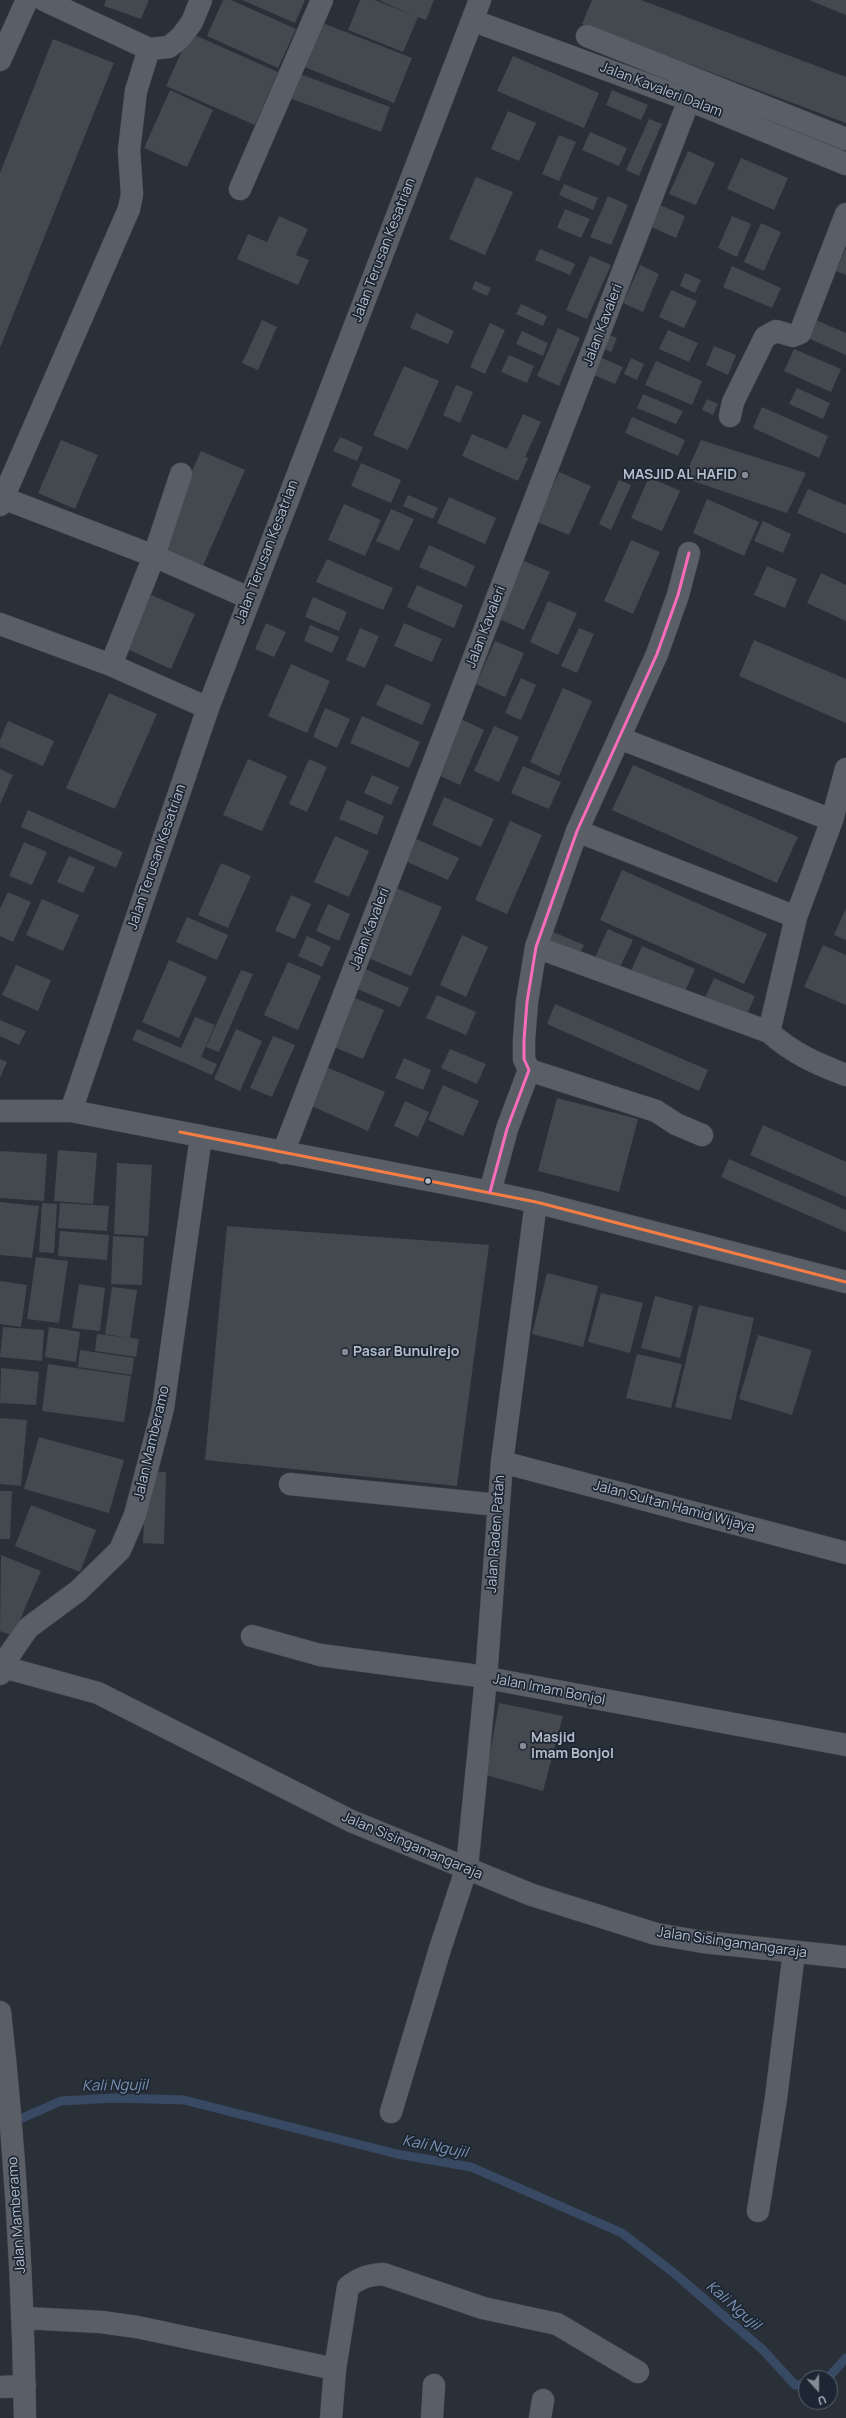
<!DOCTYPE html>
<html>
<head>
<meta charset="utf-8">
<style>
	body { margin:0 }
	#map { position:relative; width:846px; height:2418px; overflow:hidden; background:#2a3038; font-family:Manrope,sans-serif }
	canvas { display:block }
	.north { position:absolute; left:798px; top:2370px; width:40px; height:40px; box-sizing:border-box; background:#1d2633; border:1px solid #59626f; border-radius:50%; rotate:159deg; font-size:11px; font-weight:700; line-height:16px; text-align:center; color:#b4bcc9 }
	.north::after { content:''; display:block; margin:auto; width:14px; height:18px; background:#848b96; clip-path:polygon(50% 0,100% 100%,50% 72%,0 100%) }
</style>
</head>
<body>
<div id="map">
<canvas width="846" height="2418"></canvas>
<div class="north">U</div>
</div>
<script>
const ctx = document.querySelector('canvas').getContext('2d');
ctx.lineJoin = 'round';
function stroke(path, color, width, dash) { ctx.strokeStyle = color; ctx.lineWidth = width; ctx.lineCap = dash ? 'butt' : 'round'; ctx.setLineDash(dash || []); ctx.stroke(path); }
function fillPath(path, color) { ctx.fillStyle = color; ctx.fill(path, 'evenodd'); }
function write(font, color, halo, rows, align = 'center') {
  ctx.font = font + ' Manrope,sans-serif'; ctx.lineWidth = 3.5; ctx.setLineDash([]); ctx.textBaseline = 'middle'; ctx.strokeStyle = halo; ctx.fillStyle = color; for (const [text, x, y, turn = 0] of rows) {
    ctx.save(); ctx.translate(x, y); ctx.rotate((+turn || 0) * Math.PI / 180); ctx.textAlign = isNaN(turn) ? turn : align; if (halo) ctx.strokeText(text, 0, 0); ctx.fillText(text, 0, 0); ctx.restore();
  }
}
stroke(new Path2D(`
	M0,2128L61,2101L115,2098L184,2100L397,2154L471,2167L622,2233L674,2273L763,2350L795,2385L806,2384
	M828,2378L846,2358`), '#384963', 9);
fillPath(new Path2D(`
	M106,0H149L141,19L104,6Z
	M223,0H231L296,29L278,68L207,36Z
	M242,0H305L295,23Z
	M360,0H375L410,14L379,0H434L426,20L418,17L403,52L348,30Z
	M592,0H641L846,77V123L582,24Z
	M809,0H846V15Z
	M315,20L412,58L394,103L297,64Z
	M190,33L278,72L255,125L166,86Z
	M53,39L114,63L0,348V173Z
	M513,56L599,93L584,128L497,91Z
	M297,73L390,107L381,132L287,97Z
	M170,90L213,110L187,167L144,148Z
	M612,90L648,105L641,120L606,105Z
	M508,111L536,123L519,161L491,149Z
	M649,119L662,124L639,176L626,170Z
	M590,132L627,148L619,166L582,150Z
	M559,135L576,142L559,181L542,174Z
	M688,151L715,163L696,205L669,194Z
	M741,158L788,178L774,210L727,189Z
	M476,177L513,192L485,255L449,239Z
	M564,184L598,198L593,210L559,195Z
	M608,196L628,205L611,245L590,237Z
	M660,205L685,216L676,238L651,227Z
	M565,209L590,219L581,238L557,228Z
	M279,216L308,229L296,255L309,260L298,285L237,259L248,234L267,242Z
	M732,216L751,224L737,257L718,248Z
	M761,223L781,232L764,271L744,262Z
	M846,248V275L836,271Z
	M540,249L575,264L570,275L535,260Z
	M590,256L611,265L587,319L566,310Z
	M640,265L659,274L643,312L623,303Z
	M732,266L781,288L772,308L723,287Z
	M685,273L701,280L695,293L680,286Z
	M475,281L491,288L487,296L472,289Z
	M671,290L697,301L684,328L659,317Z
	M521,304L547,316L543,326L516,314Z
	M416,313L454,331L448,344L410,328Z
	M262,320L277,327L258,370L242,363Z
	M816,320L846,333V355L808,338Z
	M490,323L505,330L485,374L470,367Z
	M558,328L580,338L559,386L537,376Z
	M668,330L698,343L689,362L659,349Z
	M522,331L548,343L543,356L516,344Z
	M609,335L617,338L611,352L603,348Z
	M714,346L736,355L728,375L706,365Z
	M794,349L841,369L831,392L784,371Z
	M509,355L534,366L527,383L501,372Z
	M597,356L623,367L615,384L589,373Z
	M631,358L644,364L637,380L624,374Z
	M656,361L702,381L692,405L645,385Z
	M404,366L439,381L408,450L373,435Z
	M456,385L473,392L460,423L443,415Z
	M797,388L830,403L823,419L789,404Z
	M643,394L683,411L676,424L637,408Z
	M707,399L718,404L713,415L702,410Z
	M762,407L828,436L819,458L753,428Z
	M523,414L541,422L525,457L528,458L518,481L462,456L472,434L507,449Z
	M632,417L685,440L678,456L625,433Z
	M340,437L363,447L357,461L333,451Z
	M61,440L98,455L75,509L38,493Z
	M701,440L806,473L787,513L684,478Z
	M201,451L245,470L202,568L157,548Z
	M361,463L401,480L391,503L351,486Z
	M559,472L591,486L569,535L537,522Z
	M649,477L680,491L662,531L631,518Z
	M619,480L631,485L611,530L599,524Z
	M808,489L846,505V534L797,513Z
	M408,495L438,508L433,519L403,506Z
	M449,497L496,518L485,544L437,523Z
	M707,499L759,522L744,556L693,533Z
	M344,504L381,520L365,556L328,540Z
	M391,509L414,519L399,551L376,541Z
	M763,521L791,534L783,553L754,541Z
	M631,540L660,552L633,614L604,601Z
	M429,545L475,566L466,587L419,567Z
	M517,558L550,572L524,630L492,616Z
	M327,559L393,588L383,610L316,582Z
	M767,566L797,579L785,608L754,595Z
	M821,573L846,585V621L807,603Z
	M417,585L463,605L454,628L407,607Z
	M151,595L195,614L171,669L127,649Z
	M313,597L347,612L339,631L305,617Z
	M548,601L577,613L558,655L530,642Z
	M266,623L286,632L274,657L255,649Z
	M404,623L442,639L432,662L394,646Z
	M310,625L339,637L332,653L304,641Z
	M360,628L379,636L365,668L346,660Z
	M579,628L594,634L577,673L561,666Z
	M754,640L846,679V723L739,676Z
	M495,641L524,653L505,697L476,684Z
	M291,664L330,681L307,733L268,716Z
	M521,678L536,685L521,720L505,713Z
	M386,684L431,704L422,725L376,705Z
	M563,688L592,701L559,776L530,762Z
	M109,693L157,714L115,809L66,788Z
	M325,708L350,719L337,748L313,737Z
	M362,716L420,742L409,768L350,743Z
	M461,719L484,730L460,785L436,774Z
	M8,721L54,741L43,766L0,747V740Z
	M494,726L519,737L499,782L474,771Z
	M248,759L287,776L262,831L223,815Z
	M309,759L327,767L307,812L289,804Z
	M633,765L798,837L777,883L612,810Z
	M523,766L561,782L549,809L511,793Z
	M0,769L13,775L0,804Z
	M372,775L399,787L391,805L364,793Z
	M444,797L494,819L481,847L432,825Z
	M347,800L384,816L377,835L339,819Z
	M28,810L123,852L116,868L21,827Z
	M510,821L542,835L507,914L475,900Z
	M335,836L369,851L349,897L314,882Z
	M414,838L459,858L448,880L405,861Z
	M24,842L47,852L32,885L9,876Z
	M69,856L95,867L83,893L57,882Z
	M221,863L251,876L228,928L198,915Z
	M622,870L767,934L744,984L600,920Z
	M396,888L442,907L411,976L366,957Z
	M8,892L31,902L13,942L0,936V909Z
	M291,895L311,904L295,939L275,931Z
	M42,899L79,915L63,951L26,935Z
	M328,904L350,914L339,941L316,931Z
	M846,908V940L834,935Z
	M187,917L228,935L217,960L176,942Z
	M546,929L584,945L580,953L542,937Z
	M608,929L633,940L617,973L593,962Z
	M462,935L488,947L466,997L440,985Z
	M307,936L331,947L322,967L298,956Z
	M823,945L846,955V1005L804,987Z
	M642,946L695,969L683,996L630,973Z
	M169,960L207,977L179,1038L142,1022Z
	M288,962L321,976L298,1030L264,1015Z
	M16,965L51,980L38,1011L2,995Z
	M358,966L409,988L400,1007L350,986Z
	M241,970L253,974L219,1052L206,1047Z
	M714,978L755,996L745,1019L704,1000Z
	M437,995L476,1012L466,1035L426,1018Z
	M350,996L384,1010L363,1059L329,1045Z
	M555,1004L708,1070L699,1091L547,1024Z
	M195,1017L215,1025L201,1057L217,1064L212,1075L132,1040L137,1029L181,1048Z
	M0,1020L26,1031L19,1045L0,1036Z
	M236,1029L262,1041L240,1091L214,1079Z
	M273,1036L295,1045L272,1097L250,1088Z
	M450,1049L486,1064L477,1084L441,1068Z
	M404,1058L431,1070L423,1090L395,1078Z
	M0,1059L7,1062L0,1078Z
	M324,1066L385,1092L368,1131L307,1104Z
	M443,1085L479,1101L463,1136L428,1120Z
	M557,1098L638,1119L619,1192L538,1171Z
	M405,1101L429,1112L418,1137L394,1126Z
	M763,1125L846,1162V1197L750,1155Z
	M58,1150L97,1153L93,1204L54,1201Z
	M0,1151L47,1154L44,1201L0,1198Z
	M729,1159L846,1210V1232L721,1177Z
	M117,1163L152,1165L148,1236L114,1234Z
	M0,1202L39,1206L32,1258L0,1255Z
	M42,1203L57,1204L54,1253L39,1252Z
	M60,1203L109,1206L107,1231L58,1228Z
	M227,1226L489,1245L457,1486L205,1460Z
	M60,1231L109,1235L107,1260L58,1256Z
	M113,1236L144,1238L142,1285L111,1284Z
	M36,1257L68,1261L59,1323L27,1319Z
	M547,1273L598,1286L583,1347L532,1334Z
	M0,1281L27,1285L21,1327L0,1324Z
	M79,1284L105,1288L100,1331L72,1328Z
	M112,1287L137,1290L130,1338L105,1334Z
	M601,1293L643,1303L630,1353L588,1342Z
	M655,1296L693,1306L680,1358L641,1348Z
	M699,1305L754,1318L731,1420L675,1407Z
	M3,1327L44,1330L42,1361L0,1357Z
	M49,1327L80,1332L76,1362L45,1357Z
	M97,1334L139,1339L136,1357L95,1351Z
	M758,1335L812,1350L792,1415L739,1399Z
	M80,1350L134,1358L132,1375L78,1367Z
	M637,1354L682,1364L671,1408L626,1398Z
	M48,1364L131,1376L124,1422L42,1411Z
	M1,1368L39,1372L36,1405L0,1403Z
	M0,1418L27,1420L21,1486L0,1484Z
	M39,1437L124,1460L109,1513L24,1489Z
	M146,1471L166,1472L164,1544L143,1543Z
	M0,1491H12L10,1539H0Z
	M31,1505L96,1530L80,1572L15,1546Z
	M1,1555L41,1571L13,1636L0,1631Z
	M499,1703L563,1716L543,1791L486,1775Z`), '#444950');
const minor = new Path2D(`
	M44,0L149,49L169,47L181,37L192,22L201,0
	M474,21L689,100L846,164
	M587,36L846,139
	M0,60L27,0
	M240,189L322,0
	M730,416L733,402L765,337L776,331L793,336L800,333L846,214
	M181,474L154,556L249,598
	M3,498L154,556L111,665
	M0,505L129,209L132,194L129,150L136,91L149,49
	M0,624L111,665L208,708
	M619,738L832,820
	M846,769L832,820L796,917L769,1032C792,1053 817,1064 846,1075
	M577,831L796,917
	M536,947L769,1032
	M529,1070L656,1111L676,1124L702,1135
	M0,1111H71L490,1192L536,1202L846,1282
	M71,1111L208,708L480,0
	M283,1153L689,100
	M490,1192L507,1129L529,1070L524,1059V1040L527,1002L536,947L577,831L657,654L678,595L689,553
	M502,1462L846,1553
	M290,1484L498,1505
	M252,1636L320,1655L471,1675L846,1745
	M0,1666L98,1693L351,1821L532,1895L656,1934L703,1942L846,1957
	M0,1674L1,1667L28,1628L78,1591L120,1550L135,1515L163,1408L201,1136
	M0,2012C15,2147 23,2282 25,2418
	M391,2112L440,1949L467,1867L486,1678L502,1462L536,1202
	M758,2211L776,2098L794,1952
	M24,2318L101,2322L137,2327L335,2369
	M0,2387L25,2386
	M331,2418L335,2369L348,2287C359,2278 368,2275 383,2274L483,2308L557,2324L638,2372
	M432,2418L434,2385
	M540,2418L543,2400`);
stroke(minor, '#484c53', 23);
stroke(minor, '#5a5e66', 22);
stroke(new Path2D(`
	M180,1132L536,1202L846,1282`), '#f77d43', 3);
stroke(new Path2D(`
	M490,1192L507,1129L529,1070L524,1059V1040L527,1002L536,947L577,831L657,654L678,595L689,553`), '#fb6dba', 3);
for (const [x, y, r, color] of [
	[745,475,4,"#848b96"],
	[428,1181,3.5,"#b4bcc9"],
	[345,1352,4,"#848b96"],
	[523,1746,4,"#848b96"]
]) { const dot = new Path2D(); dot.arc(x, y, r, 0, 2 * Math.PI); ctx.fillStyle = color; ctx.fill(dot); stroke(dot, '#1d2633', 1.5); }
write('14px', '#b4bcc9', '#1d2633', [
	["Jalan Kavaleri Dalam",661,90,21],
	["Jalan Terusan Kesatrian",384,250,-69],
	["Jalan Kavaleri",603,325,-69],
	["Jalan Terusan Kesatrian",267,552,-69],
	["Jalan Kavaleri",486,627,-69],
	["Jalan Terusan Kesatrian",157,857,-71],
	["Jalan Kavaleri",370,929,-69],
	["Jalan Mamberamo",152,1443,-77],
	["Jalan Sultan Hamid Wijaya",674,1507,15],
	["Jalan Raden Patah",496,1534,-86],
	["Jalan Imam Bonjol",549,1690,11],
	["Jalan Sisingamangaraja",412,1846,23],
	["Jalan Sisingamangaraja",732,1943,8],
	["Jalan Mamberamo",17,2215,-94]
]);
write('bold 14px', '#b4bcc9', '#1d2633', [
	["MASJID AL HAFID",737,475,"right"],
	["Pasar Bunulrejo",353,1352],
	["Masjid",531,1738],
	["Imam Bonjol",531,1754]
], 'left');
write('italic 15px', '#7c92b1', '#1d2633', [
	["Kali Ngujil",115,2086,-1],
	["Kali Ngujil",435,2147,11],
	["Kali Ngujil",733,2306,41]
]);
</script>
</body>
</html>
